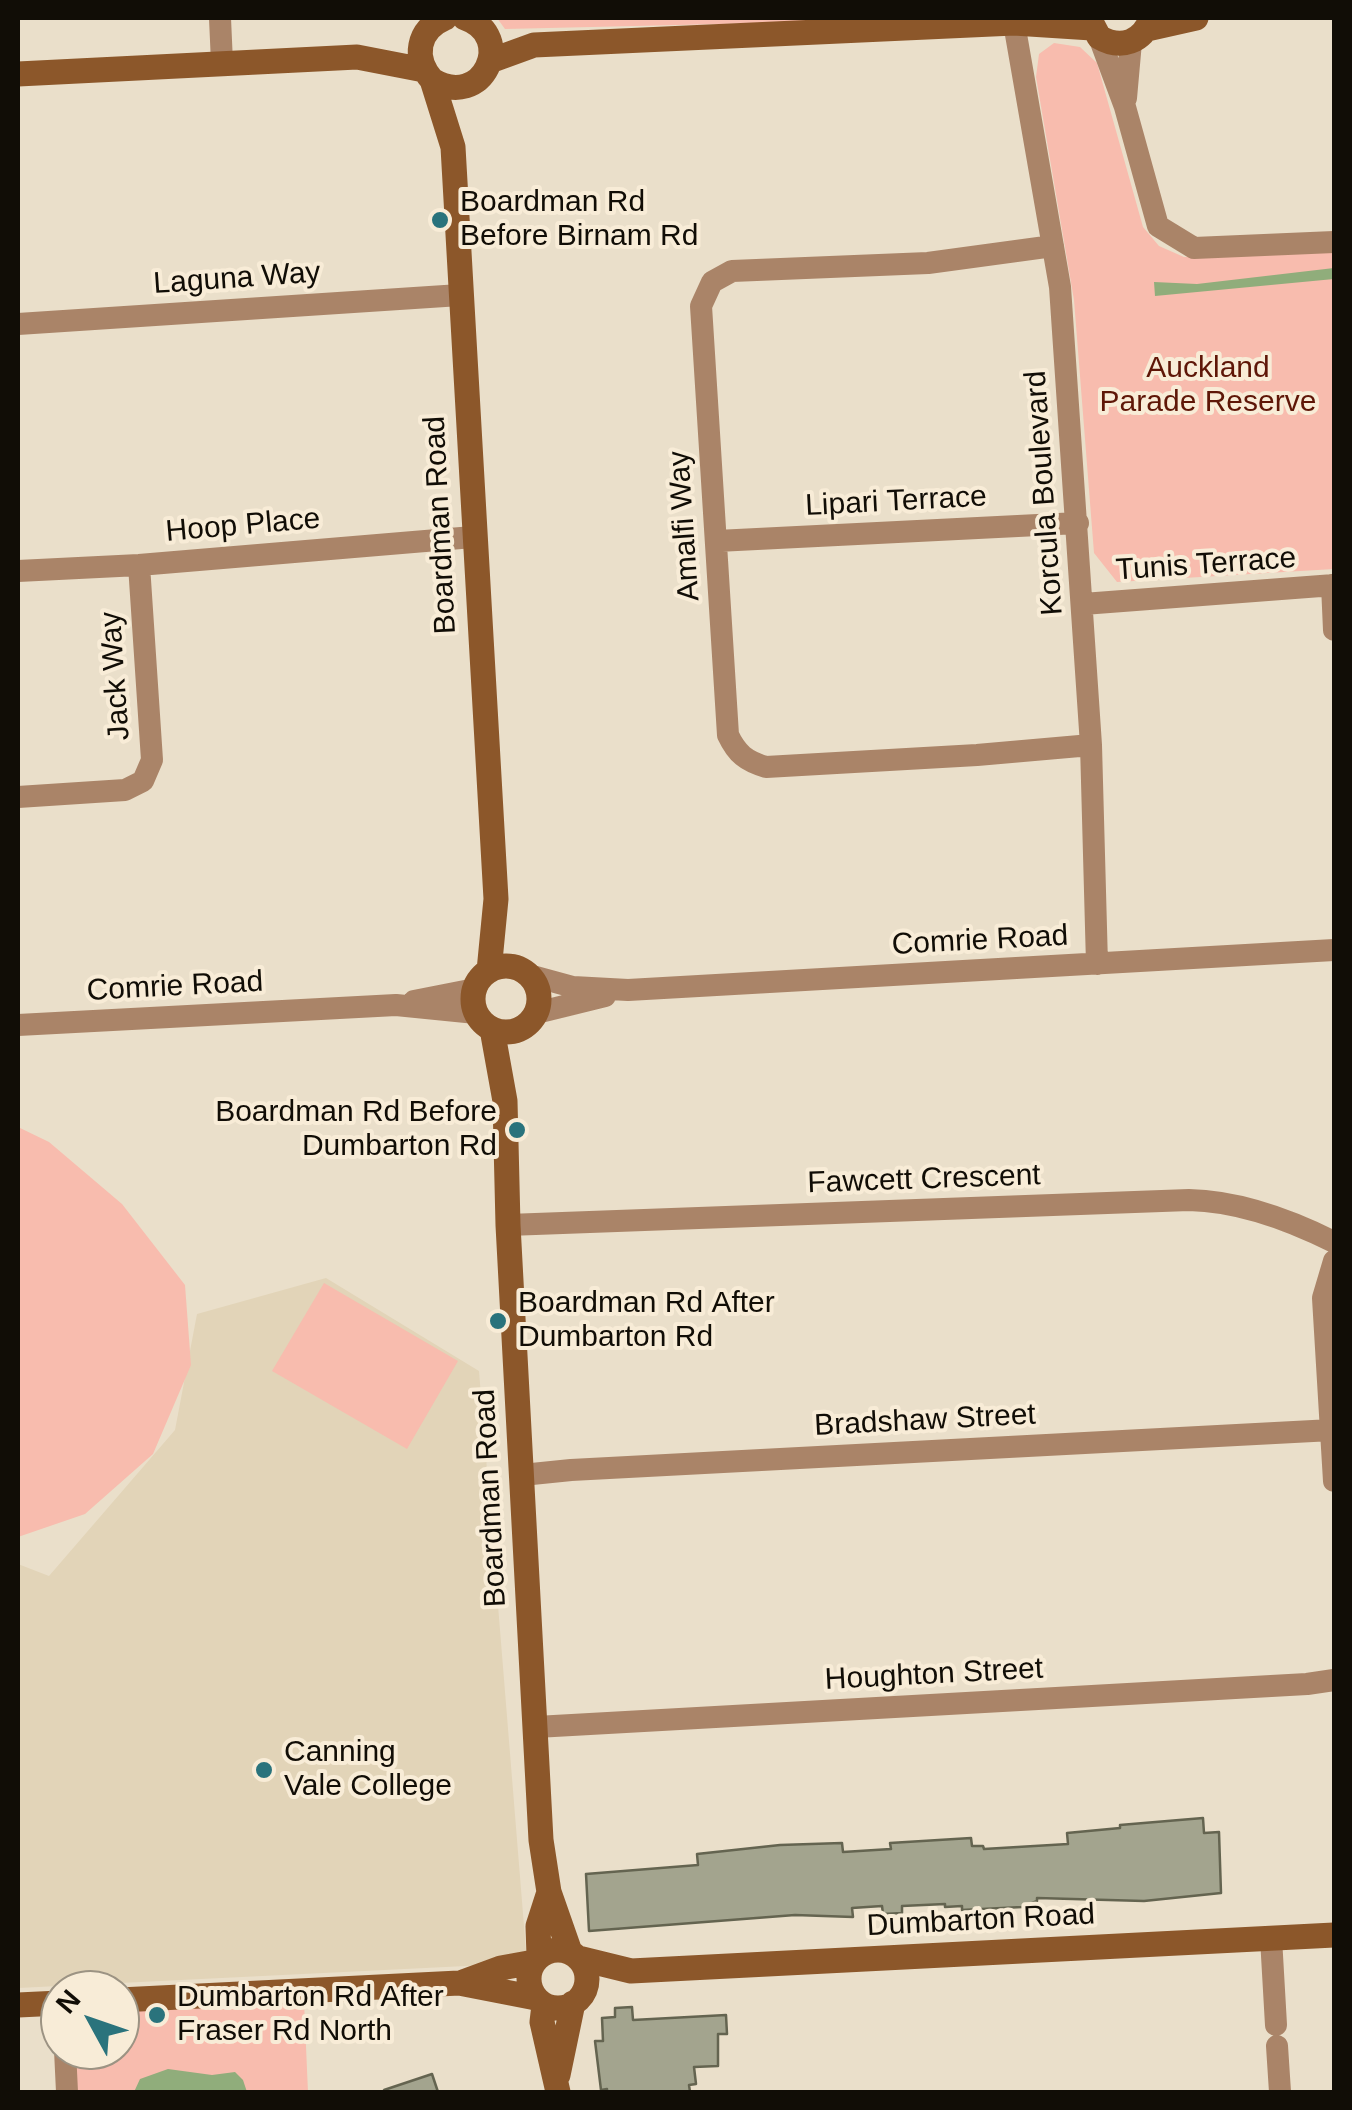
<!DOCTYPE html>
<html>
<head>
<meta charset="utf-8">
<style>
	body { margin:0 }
	#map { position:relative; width:1352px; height:2110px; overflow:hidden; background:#eadfca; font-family:Helvetica,sans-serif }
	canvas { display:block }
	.frame { position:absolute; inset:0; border:20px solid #110d06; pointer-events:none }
	.north { position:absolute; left:40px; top:1970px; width:100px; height:100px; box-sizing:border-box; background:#f8ecd7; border:2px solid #9c9383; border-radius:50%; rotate:310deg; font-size:28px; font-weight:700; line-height:40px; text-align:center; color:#110d06 }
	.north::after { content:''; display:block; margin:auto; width:35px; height:45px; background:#2a737c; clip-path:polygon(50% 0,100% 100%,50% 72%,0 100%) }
</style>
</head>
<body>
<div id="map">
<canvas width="1352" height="2110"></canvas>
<div class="frame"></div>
<div class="north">N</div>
</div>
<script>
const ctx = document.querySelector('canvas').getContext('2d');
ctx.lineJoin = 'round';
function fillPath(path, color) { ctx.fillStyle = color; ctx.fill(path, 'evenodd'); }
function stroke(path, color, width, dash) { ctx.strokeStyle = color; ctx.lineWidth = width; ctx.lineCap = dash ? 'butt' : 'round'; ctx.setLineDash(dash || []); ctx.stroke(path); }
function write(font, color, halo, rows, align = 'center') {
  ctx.font = font + ' Helvetica,sans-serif'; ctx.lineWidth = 8; ctx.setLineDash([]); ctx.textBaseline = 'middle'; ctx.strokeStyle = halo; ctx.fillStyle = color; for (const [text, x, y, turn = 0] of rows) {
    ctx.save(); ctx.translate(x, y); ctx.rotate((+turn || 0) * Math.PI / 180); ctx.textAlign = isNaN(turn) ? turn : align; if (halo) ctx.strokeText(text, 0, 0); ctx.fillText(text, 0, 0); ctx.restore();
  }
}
fillPath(new Path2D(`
	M326,1278L479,1371L527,1963L18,1988V1564L49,1576L175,1430L197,1314Z`), '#e2d4b8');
fillPath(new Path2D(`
	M497,18H981L505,29Z
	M1054,43L1080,47L1097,63L1143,227L1159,246L1184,257L1334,251V569L1117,582L1094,553L1074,300L1036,77L1039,54Z
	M18,1127L49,1142L122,1204L185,1285L191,1365L153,1454L85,1514L18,1537Z
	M324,1283L458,1361L407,1449L272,1371Z
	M304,2001L308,2092H75L72,2050H120V2011Z`), '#f8bcae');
fillPath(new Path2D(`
	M1334,268V279L1155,296L1154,282L1197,284Z
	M168,2069L212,2075L235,2072L243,2080L247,2092H134L140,2079Z`), '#90ad7b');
const building = new Path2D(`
	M1203,1818L1204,1833L1219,1832L1221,1893L1144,1901L1037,1898V1901L1022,1907L962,1910V1906L945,1907V1904L902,1906V1913L883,1914L882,1906L852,1908L853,1917L795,1915L589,1931L586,1874L698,1865L697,1854L780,1845L842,1843L843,1852L891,1849L890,1843L971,1838L972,1846H983L984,1849L1068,1844L1067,1833L1120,1828V1825Z
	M632,2007L633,2020L726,2015L727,2034H718V2066L694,2067L696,2084L689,2085L690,2092H607V2089L601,2090L595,2041H603L602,2018L615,2017V2008Z
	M432,2074L438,2092H385L384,2090Z`);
fillPath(building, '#a3a48e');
stroke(building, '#646450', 2.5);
stroke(new Path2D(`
	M220,18L222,63
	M1014,23L1060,287L1091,745L1097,964
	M1099,37L1125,107L1158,226L1194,248L1334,242
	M1126,98L1131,42
	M1053,246L928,263L732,271L712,282L701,306L728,735C737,754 746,761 766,767L977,755L1091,745
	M18,324L460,295
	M717,541L1078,523
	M18,571L139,565L473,537
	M1332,585L1334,630
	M1083,604L1334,585
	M18,797L125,790L143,781L152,760L139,565
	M529,975L573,987L628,990L1334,950
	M414,1001L475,989
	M536,1013L605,996
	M18,1025L396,1005L476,1013
	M508,1225L1189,1200C1239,1201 1290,1220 1334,1242
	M1334,1261L1323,1298L1334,1481
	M522,1475L571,1470L1332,1430
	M536,1727L1307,1684L1334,1680
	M1271,1938L1276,2025
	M1277,2046L1280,2092
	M65,2050L67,2092`), '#aa8468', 22);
stroke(new Path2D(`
	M445,18C417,30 413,58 432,80C483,111 517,36 465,18
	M1089,18L1099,37C1121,50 1143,42 1151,18
	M1147,29L1196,18
	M490,61L534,45L1014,23L1092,28
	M18,74L357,57L424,70
	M432,80L453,147L496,899L489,971
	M473 999a33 33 0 1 1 66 0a33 33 0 1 1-66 0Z
	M492,1029L505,1101L508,1225L541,1840L549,1892L570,1952
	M529 1979a29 29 0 1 1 58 0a29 29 0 1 1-58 0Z
	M539,1956L538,1926L549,1892
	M578,1958L631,1971L1334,1935
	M463,1982L501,1968L534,1962
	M120,2000L459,1983L536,1998
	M18,2005L60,2003
	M544,2005L542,2022L558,2092
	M558,2075L573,2003`), '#8c572a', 25);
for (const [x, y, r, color] of [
	[440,220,10,"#2a737c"],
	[517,1130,10,"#2a737c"],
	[498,1321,10,"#2a737c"],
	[264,1770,10,"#2a737c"],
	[157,2015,10,"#2a737c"]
]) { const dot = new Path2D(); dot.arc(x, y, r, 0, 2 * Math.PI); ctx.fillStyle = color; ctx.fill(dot); stroke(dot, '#f8ecd7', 4); }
write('30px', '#110d06', '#f8ecd7', [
	["Boardman Rd",460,203],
	["Before Birnam Rd",460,237],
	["Boardman Rd Before",497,1113,"right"],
	["Dumbarton Rd",497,1147,"right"],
	["Boardman Rd After",518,1304],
	["Dumbarton Rd",518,1338],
	["Canning",284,1753],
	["Vale College",284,1787],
	["Dumbarton Rd After",177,1998],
	["Fraser Rd North",177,2032]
], 'left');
write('30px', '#110d06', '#f8ecd7', [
	["Laguna Way",237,279,-4],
	["Korcula Boulevard",1045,493,-94],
	["Lipari Terrace",896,502,-3],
	["Boardman Road",441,525,-93],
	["Hoop Place",243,526,-5],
	["Amalfi Way",685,526,-94],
	["Tunis Terrace",1206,565,-4],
	["Jack Way",116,676,-94],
	["Comrie Road",980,941,-3],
	["Comrie Road",175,987,-3],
	["Fawcett Crescent",924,1180,-2],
	["Bradshaw Street",925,1421,-3],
	["Boardman Road",491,1498,-93],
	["Houghton Street",934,1675,-3],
	["Dumbarton Road",981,1921,-3]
]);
write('30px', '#5e1607', '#f8ecd7', [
	["Auckland",1208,369],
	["Parade Reserve",1208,403]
]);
</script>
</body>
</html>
